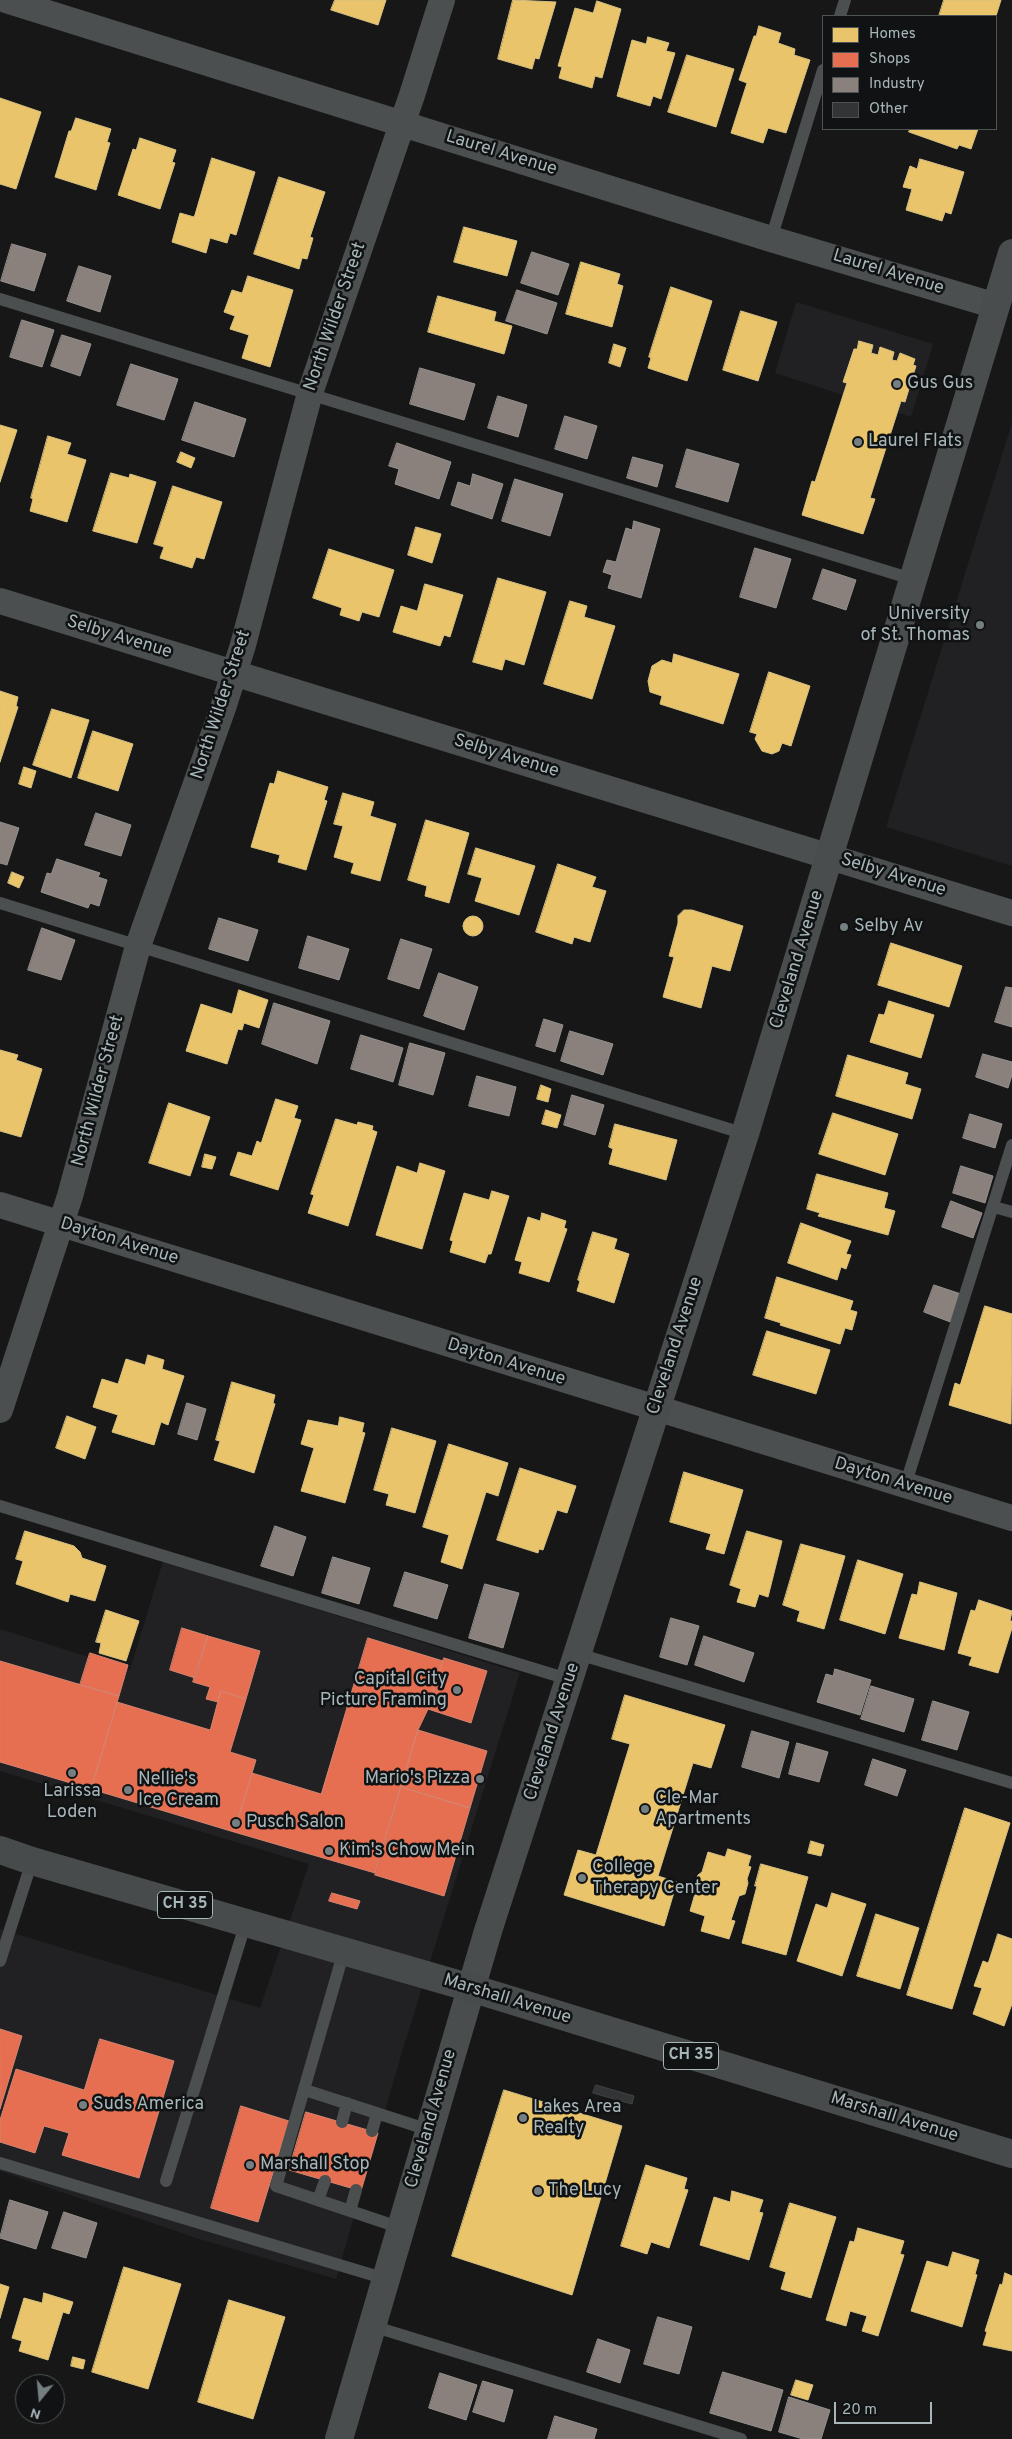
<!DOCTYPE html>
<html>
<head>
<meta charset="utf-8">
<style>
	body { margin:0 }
	#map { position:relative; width:1012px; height:2439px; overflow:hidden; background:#171717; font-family:Overpass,sans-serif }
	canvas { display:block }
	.legend { position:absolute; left:822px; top:15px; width:175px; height:115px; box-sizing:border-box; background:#111213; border:1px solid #4d5455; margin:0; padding:6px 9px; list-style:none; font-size:15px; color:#a7b6b9 }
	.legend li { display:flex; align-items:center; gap:10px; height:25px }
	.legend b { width:25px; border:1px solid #4d5455 }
	.north { position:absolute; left:15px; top:2374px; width:50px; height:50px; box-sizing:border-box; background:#111213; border:1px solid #4d5455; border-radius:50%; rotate:197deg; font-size:14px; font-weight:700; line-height:20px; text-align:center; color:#a7b6b9 }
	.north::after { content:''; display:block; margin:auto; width:18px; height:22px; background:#757e80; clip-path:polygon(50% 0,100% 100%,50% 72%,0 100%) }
	.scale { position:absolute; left:834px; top:2402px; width:98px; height:22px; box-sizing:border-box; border:2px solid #a7b6b9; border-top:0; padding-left:6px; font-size:15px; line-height:18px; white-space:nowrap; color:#a7b6b9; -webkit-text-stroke:4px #111213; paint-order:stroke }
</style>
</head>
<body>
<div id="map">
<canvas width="1012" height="2439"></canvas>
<ul class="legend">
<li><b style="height:14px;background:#e9c46a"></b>Homes</li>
<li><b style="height:14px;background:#e76f51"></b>Shops</li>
<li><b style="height:14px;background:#8a817c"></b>Industry</li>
<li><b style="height:14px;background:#333435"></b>Other</li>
</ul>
<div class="north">N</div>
<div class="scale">20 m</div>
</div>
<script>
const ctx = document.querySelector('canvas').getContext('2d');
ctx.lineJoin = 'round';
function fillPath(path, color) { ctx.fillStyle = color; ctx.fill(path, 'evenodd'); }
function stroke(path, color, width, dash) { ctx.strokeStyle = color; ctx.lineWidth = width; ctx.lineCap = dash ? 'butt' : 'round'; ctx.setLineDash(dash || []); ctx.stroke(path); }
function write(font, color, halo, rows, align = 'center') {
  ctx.font = font + ' Overpass,sans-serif'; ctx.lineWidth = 5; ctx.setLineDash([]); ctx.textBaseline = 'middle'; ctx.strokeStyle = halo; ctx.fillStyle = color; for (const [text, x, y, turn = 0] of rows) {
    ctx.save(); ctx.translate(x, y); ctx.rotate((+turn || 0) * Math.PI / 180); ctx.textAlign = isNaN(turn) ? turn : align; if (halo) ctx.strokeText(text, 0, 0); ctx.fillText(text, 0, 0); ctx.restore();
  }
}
fillPath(new Path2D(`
	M796,302L933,344L911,417L775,373Z
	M1012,423V866L886,827Z
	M163,1561L520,1673L402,2052L336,2279L196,2238L0,2171V1929L260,2008L309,1864L0,1771V1629L130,1670Z`), '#212123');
const homes = new Path2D(`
	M335,0H386L378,25L331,10Z
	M513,0L556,2L539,59L535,58L532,69L498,59Z
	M944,0H1001L996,16H939Z
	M597,1L621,9L602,78L595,76L592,88L559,78L562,67L558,66L575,8L593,13Z
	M759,26L781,33L778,43L795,49L794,55L810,60L786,133L768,128L763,143L731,133L747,83L739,80L754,36H756Z
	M648,37L669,43L666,51L675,53L661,99L653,96L650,106L617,96L632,40L646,44Z
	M687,55L734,69L716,127L668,112Z
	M0,98L41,112L16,189L0,184Z
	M76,118L111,129L107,142L110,143L96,190L55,177L69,131H71Z
	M910,129H978L971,149L959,145L957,149L909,132Z
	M140,138L176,150L172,162L175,163L160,209L118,195L133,149L136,150Z
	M212,158L255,172L236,235L230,233L227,243L210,238L206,253L172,242L180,213L194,217Z
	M920,159L964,172L951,214L945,212L942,221L906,210L912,189L903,187L910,166L917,169Z
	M279,177L325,192L310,237L313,238L307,259L302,258L299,269L254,254Z
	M464,227L517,241L507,276L454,262Z
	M581,262L620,274L617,284L623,286L612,327L566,314Z
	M248,276L293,290L270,367L242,358L249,335L230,329L235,316L224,312L232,290L242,293Z
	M671,287L712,301L687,381L648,368L651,358L649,357Z
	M438,296L496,312L494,321L512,326L504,354L428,332Z
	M741,311L777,322L758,381L723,370Z
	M859,341L873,345L871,353L878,355L880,347L894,352L892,360L897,361L900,353L915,359L913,365L916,366L905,402L901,401L870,498L875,499L863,534L802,515L812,481L815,482L847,383L843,382L854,349H857Z
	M614,344L626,348L620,367L609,363Z
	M0,425L17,430L0,482Z
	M48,436L71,443L67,454L86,460L67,522L30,511L33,499L31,498Z
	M181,452L195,458L191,468L177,462Z
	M111,473L129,478L130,474L156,482L137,543L93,531Z
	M173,486L222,502L204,559L196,557L192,568L160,558L164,547L154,544Z
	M416,527L441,534L432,563L408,555Z
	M329,549L394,570L379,617L362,612L359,621L340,615L342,608L313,598Z
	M498,578L546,592L524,665L505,659L502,670L473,662Z
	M425,584L463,595L450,637L444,635L440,646L393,632L401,606L417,611Z
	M570,601L587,606L584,617L615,626L592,699L544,684Z
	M674,654L739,674L723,724L660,704L662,696L650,692L648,681L652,666L662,660L672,663Z
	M769,672L810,686L791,746L782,743L779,751L772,754L762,751L755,739L757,734L750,732Z
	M0,691L18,697L16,706L18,707L0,762Z
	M52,709L89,720L71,778L33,765Z
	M93,731L133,744L118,791L78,778Z
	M24,767L36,771L31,788L19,784Z
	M278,771L328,787L324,800L327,801L306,870L278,862L280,855L251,847L270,783L274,784Z
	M343,793L374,802L370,816L396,824L380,881L351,873L354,863L334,857L343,826L334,824Z
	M426,820L469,833L449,903L425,896L427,886L408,880Z
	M476,848L535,866L519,915L475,901L482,878L468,874Z
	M558,864L596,877L592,887L606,891L590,942L574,937L572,944L536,932Z
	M12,872L24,877L19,888L8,883Z
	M684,910H692L743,926L730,971L712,966L701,1008L663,997L674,957L669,956L678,923V916Z
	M463 926a10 10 0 1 1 20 0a10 10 0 1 1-20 0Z
	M891,943L962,966L949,1007L878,985Z
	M239,990L268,1000L259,1028L244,1023L242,1030L238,1029L227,1064L186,1051L201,1004L232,1014Z
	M889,1001L934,1015L921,1058L870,1042L879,1014L884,1015Z
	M0,1050L18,1055L16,1060L42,1069L21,1137L0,1131Z
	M848,1055L908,1073L905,1084L921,1089L912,1119L836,1096Z
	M541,1085L551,1089L548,1102L537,1099Z
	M276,1099L298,1106L294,1118L301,1120L278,1190L230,1175L238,1152L252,1156L257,1141L261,1143Z
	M169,1103L210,1117L190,1176L149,1163Z
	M546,1110L561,1115L557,1128L542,1124Z
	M833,1113L898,1134L885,1175L819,1154Z
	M336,1119L357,1125L358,1122L373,1126L372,1130L377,1132L348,1226L308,1213L314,1195L311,1194Z
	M615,1124L677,1140L666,1180L609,1164L613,1149L609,1147Z
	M205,1154L216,1157L212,1169L202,1167Z
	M420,1163L445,1171L422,1249L376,1235L397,1166L417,1173Z
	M817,1174L888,1193L884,1208L895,1211L888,1235L818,1216L820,1213L807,1209Z
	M492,1191L509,1196L491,1254H488L485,1263L450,1252L453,1241L450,1240L464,1193L489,1200Z
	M542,1213L566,1221L564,1228L567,1229L549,1282L519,1273L522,1262L515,1260L528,1217L540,1221Z
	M801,1223L851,1241L846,1254L851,1255L846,1269L841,1267L837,1280L788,1263Z
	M593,1232L617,1239L614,1249L629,1254L614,1303L577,1291L580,1281L578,1280Z
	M777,1277L853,1301L850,1310L857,1312L852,1330L845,1328L840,1344L780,1325L781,1323L765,1318Z
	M985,1306L1012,1314L1011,1424L949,1405L955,1383L960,1385Z
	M767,1331L830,1350L816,1394L753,1375Z
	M148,1355L164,1360L162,1369L184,1376L168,1425L161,1422L154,1445L112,1432L118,1415L93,1407L102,1379L118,1384L126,1359L145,1365Z
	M232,1382L275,1395L273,1403L275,1404L254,1473L214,1460L220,1441L216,1440Z
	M67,1416L96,1427L85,1459L56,1448Z
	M340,1417L364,1423L362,1432L365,1433L345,1503L301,1491L314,1448L301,1444L308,1420L338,1426Z
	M392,1428L436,1441L415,1513L386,1505L389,1494L374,1490Z
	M449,1444L508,1463L498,1496L486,1492L462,1569L441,1562L449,1535L423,1527Z
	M520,1468L576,1486L567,1513L557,1510L543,1550L539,1549L538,1553L497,1540Z
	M684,1472L743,1490L724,1554L706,1549L711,1534L670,1522Z
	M25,1531L74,1546L80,1552L82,1558L106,1566L95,1601L70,1594L68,1602L16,1584L23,1561L16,1559Z
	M747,1531L782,1541L768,1597L759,1594L755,1607L737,1602L741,1589L730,1585Z
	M801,1544L845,1556L824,1629L797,1621L800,1611L783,1605Z
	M858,1560L903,1574L885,1634L840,1620Z
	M920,1582L957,1593L944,1650L899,1638L912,1594L917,1595Z
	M979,1600L1012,1611L1010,1621H1012V1628L998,1673L969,1665L972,1657L958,1653L971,1610L975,1611Z
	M106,1610L139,1621L126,1661L99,1653L101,1643L96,1642Z
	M625,1695L725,1725L711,1768L693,1763L658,1876L677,1882L664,1926L564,1895L578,1850L596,1855L630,1744L612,1739Z
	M965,1808L1010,1823L952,2009L907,1995Z
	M811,1841L824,1845L821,1856L808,1853Z
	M728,1849L751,1856L748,1866L751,1867L747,1879L748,1883L745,1894L739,1896L731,1920L735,1921L729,1939L701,1931L705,1916L690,1911L696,1890L695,1883L698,1875L702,1872L708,1852L725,1857Z
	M761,1864L808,1877L786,1955L742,1943L757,1886H755Z
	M832,1893L866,1904L842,1976L797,1961L816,1904L827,1908Z
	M876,1914L919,1928L900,1989L857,1976Z
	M998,1934L1012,1939V2004L1004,2026L973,2014L982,1988L974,1986L983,1961L988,1963Z
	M504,2090L622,2126L572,2295L452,2256Z
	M646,2165L687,2178L684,2189L688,2190L669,2248L651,2242L647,2254L621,2246Z
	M732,2191L763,2200L759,2212L763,2213L749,2260L700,2245L714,2197L730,2202Z
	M790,2203L836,2217L811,2298L781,2289L786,2272L770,2267Z
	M858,2228L904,2241L900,2254L904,2255L878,2336L862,2331L867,2316L850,2311L846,2326L826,2320L850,2241L854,2242Z
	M953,2252L979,2260L975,2274L977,2275L962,2327L911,2311L927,2261L948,2267Z
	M124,2267L181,2284L148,2389L92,2372Z
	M1005,2273L1012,2276V2351L983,2345L987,2332L985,2331L1000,2284L1002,2285Z
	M0,2284L9,2287L0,2318Z
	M44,2293L73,2302L69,2314L63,2312L48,2360L19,2351L22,2341L12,2338L24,2298L42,2303Z
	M229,2300L285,2317L253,2419L198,2402Z
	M73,2357L85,2360L83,2369L71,2366Z
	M796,2380L813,2385L808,2400L791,2395Z`);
fillPath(homes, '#e9c46a');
stroke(homes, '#d5c082', 1);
const shops = new Path2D(`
	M182,1628L208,1636L195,1678L170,1670Z
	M208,1636L260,1651L246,1699L221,1691L218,1702L206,1699L210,1687L193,1682Z
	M368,1638L443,1661L428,1709L418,1730L375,1873L234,1832L252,1773L321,1794Z
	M90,1653L128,1665L119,1696L80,1685Z
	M444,1658L487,1671L471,1723L428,1709Z
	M0,1661L119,1696L91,1789L0,1762Z
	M221,1691L246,1699L230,1752L256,1760L234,1832L91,1789L117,1702L210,1730Z
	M418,1730L487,1751L470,1808L401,1787Z
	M401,1787L470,1808L444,1896L375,1875Z
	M332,1893L360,1901L357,1909L329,1901Z
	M0,2029L22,2036L0,2109Z
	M100,2039L174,2061L139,2178L62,2155L69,2133L44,2126L35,2153L0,2142V2120L16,2069L84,2090Z
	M241,2106L289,2121L258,2222L211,2208Z
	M306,2112L378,2133L361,2191L289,2170Z`);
fillPath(shops, '#e76f51');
stroke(shops, '#d48470', 1);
const industry = new Path2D(`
	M12,244L46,254L34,291L1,281Z
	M532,252L569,264L558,295L521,283Z
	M79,266L111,276L100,312L67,301Z
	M517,290L557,303L547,334L506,321Z
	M22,320L54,330L42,367L10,357Z
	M62,335L91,344L80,376L51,366Z
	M131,364L178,379L164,420L117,405Z
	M420,368L475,384L464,420L410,404Z
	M498,396L527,405L518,437L488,428Z
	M195,402L246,419L234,457L182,440Z
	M565,416L597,426L587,459L555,449Z
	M397,443L451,462L439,499L395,484L399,469L389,466Z
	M687,449L739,464L728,502L676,487Z
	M633,457L663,465L657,487L627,478Z
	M473,474L503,484L492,519L451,505L458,482L470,486Z
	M515,479L563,494L550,536L502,521Z
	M634,521L660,529L641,598L608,588L612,575L603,572L607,560L616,562L626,528L632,530Z
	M755,548L791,559L776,608L740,597Z
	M823,569L856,580L846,610L813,599Z
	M96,813L131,825L121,856L85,845Z
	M0,822L19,828L7,865L0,863Z
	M57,859L100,873L98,877L107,880L99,906L90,903L88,908L41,892L47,873L51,874Z
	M219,918L258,930L248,961L209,949Z
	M42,928L75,940L61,980L28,970Z
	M308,936L349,949L339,980L299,968Z
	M401,939L432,949L419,989L388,979Z
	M439,973L478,987L464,1030L424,1016Z
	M1006,987L1012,988V1027L995,1022Z
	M274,1003L330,1021L317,1064L262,1044Z
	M544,1019L563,1025L555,1052L536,1046Z
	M570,1031L613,1044L603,1075L561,1061Z
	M361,1035L403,1048L393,1082L351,1069Z
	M410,1043L445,1053L433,1095L399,1085Z
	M983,1054L1012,1062V1075L1008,1088L976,1077Z
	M477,1076L516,1087L509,1116L469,1106Z
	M572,1095L604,1105L595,1135L564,1125Z
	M970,1114L1002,1124L995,1148L963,1138Z
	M961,1166L993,1176L985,1203L953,1193Z
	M951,1201L982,1213L973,1238L942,1227Z
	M934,1285L964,1295L953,1323L924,1312Z
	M187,1403L206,1409L197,1440L178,1434Z
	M275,1526L306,1537L293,1576L261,1566Z
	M333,1557L370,1568L359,1604L322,1593Z
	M405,1572L448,1585L437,1619L394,1606Z
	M485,1584L519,1593L503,1648L469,1638Z
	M671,1618L699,1626L687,1665L660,1657Z
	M704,1636L754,1653L744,1682L695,1665Z
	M835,1669L871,1680L860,1715L817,1702L826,1674L833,1676Z
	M871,1686L914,1699L904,1732L861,1719Z
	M933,1701L969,1712L957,1750L922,1740Z
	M752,1731L789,1742L779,1778L742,1767Z
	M797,1743L828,1752L819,1782L789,1774Z
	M873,1759L906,1770L897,1796L865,1785Z
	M10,2200L48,2212L36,2249L0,2238Z
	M64,2212L97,2223L86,2258L52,2248Z
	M658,2317L692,2327L679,2374L644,2364Z
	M598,2339L630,2350L620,2383L587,2372Z
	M723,2372L783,2390L771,2431L710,2413Z
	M440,2373L477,2385L466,2420L429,2408Z
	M483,2381L513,2390L504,2422L473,2412Z
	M789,2397L830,2410L821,2439H803L779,2432Z
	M555,2416L597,2429L594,2439H548Z`);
fillPath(industry, '#8a817c');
stroke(industry, '#93918e', 1);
const building = new Path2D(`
	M596,2085L634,2096L632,2104L593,2093Z`);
fillPath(building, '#333435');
stroke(building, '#3f4343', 1);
stroke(new Path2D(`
	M840,16L845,0
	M771,239L823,70
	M0,299L912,579
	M0,903L745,1134
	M994,1207L1012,1212
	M905,1486L1012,1145
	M0,1506L571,1680
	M578,1654L1012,1783
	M344,1951L276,2186L401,2228
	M0,1961L32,1861
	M305,2090L429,2130
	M342,2122L347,2103
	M372,2131L377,2113
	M0,2163L386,2279
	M166,2181L246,1922
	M318,2200L325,2181
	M350,2211L356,2190
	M372,2326L741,2439`), '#4b4f50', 12);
stroke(new Path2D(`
	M6,0L771,239L996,306
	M0,601L1012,913
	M0,1205L1012,1518
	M0,1410L70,1196L138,946L223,708L243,645L310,393L412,95L442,0`), '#4b4f50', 26);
stroke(new Path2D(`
	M339,2439L488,1931L745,1134L1012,253`), '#494d4e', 28);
stroke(new Path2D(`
	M0,1850L32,1861L471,1988L1012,2154`), '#484b4c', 28);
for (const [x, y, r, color] of [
	[897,384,5,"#757e80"],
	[858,442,5,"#757e80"],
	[980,625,5,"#757e80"],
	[844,927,5,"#757e80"],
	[457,1690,5,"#757e80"],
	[72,1773,5,"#757e80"],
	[480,1779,5,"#757e80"],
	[128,1790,5,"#757e80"],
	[645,1809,5,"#757e80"],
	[236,1823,5,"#757e80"],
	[329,1851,5,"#757e80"],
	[582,1878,5,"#757e80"],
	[83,2105,5,"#757e80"],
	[523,2118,5,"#757e80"],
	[250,2165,5,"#757e80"],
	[538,2191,5,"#757e80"]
]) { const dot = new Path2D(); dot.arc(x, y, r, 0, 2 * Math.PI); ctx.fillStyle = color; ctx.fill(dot); stroke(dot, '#111213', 2); }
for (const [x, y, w] of [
	[185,1905,55],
	[691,2056,55]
]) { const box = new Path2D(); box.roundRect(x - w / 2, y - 13.5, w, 27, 4); ctx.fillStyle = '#111213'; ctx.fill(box); stroke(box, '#a7b6b9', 1); }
write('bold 16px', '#a7b6b9', null, [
	["CH 35",185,1905],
	["CH 35",691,2056]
]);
write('18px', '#a7b6b9', '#111213', [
	["Laurel Avenue",501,154,17],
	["Laurel Avenue",888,273,17],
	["North Wilder Street",336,317,-71],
	["Selby Avenue",119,638,17],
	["North Wilder Street",222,705,-72],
	["Selby Avenue",506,757,17],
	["Selby Avenue",893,876,17],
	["Cleveland Avenue",798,960,-73],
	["North Wilder Street",99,1091,-75],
	["Dayton Avenue",119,1242,17],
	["Cleveland Avenue",676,1346,-72],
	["Dayton Avenue",506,1363,17],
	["Dayton Avenue",893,1482,17],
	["Cleveland Avenue",553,1732,-72],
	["Marshall Avenue",507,2000,17],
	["Marshall Avenue",894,2118,17],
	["Cleveland Avenue",432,2119,-74]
]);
write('18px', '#a7b6b9', '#111213', [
	["Gus Gus",907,384],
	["Laurel Flats",868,442],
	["University",970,615,"right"],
	["of St. Thomas",970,636,"right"],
	["Selby Av",854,927],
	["Capital City",447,1680,"right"],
	["Picture Framing",447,1701,"right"],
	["Mario's Pizza",470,1779,"right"],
	["Nellie's",138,1780],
	["Ice Cream",138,1801],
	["Larissa",72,1792,"center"],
	["Loden",72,1813,"center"],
	["Cle-Mar",655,1799],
	["Apartments",655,1820],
	["Pusch Salon",246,1823],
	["Kim's Chow Mein",339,1851],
	["College",592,1868],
	["Therapy Center",592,1889],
	["Suds America",93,2105],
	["Lakes Area",533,2108],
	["Realty",533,2129],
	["Marshall Stop",260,2165],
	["The Lucy",548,2191]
], 'left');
</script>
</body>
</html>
